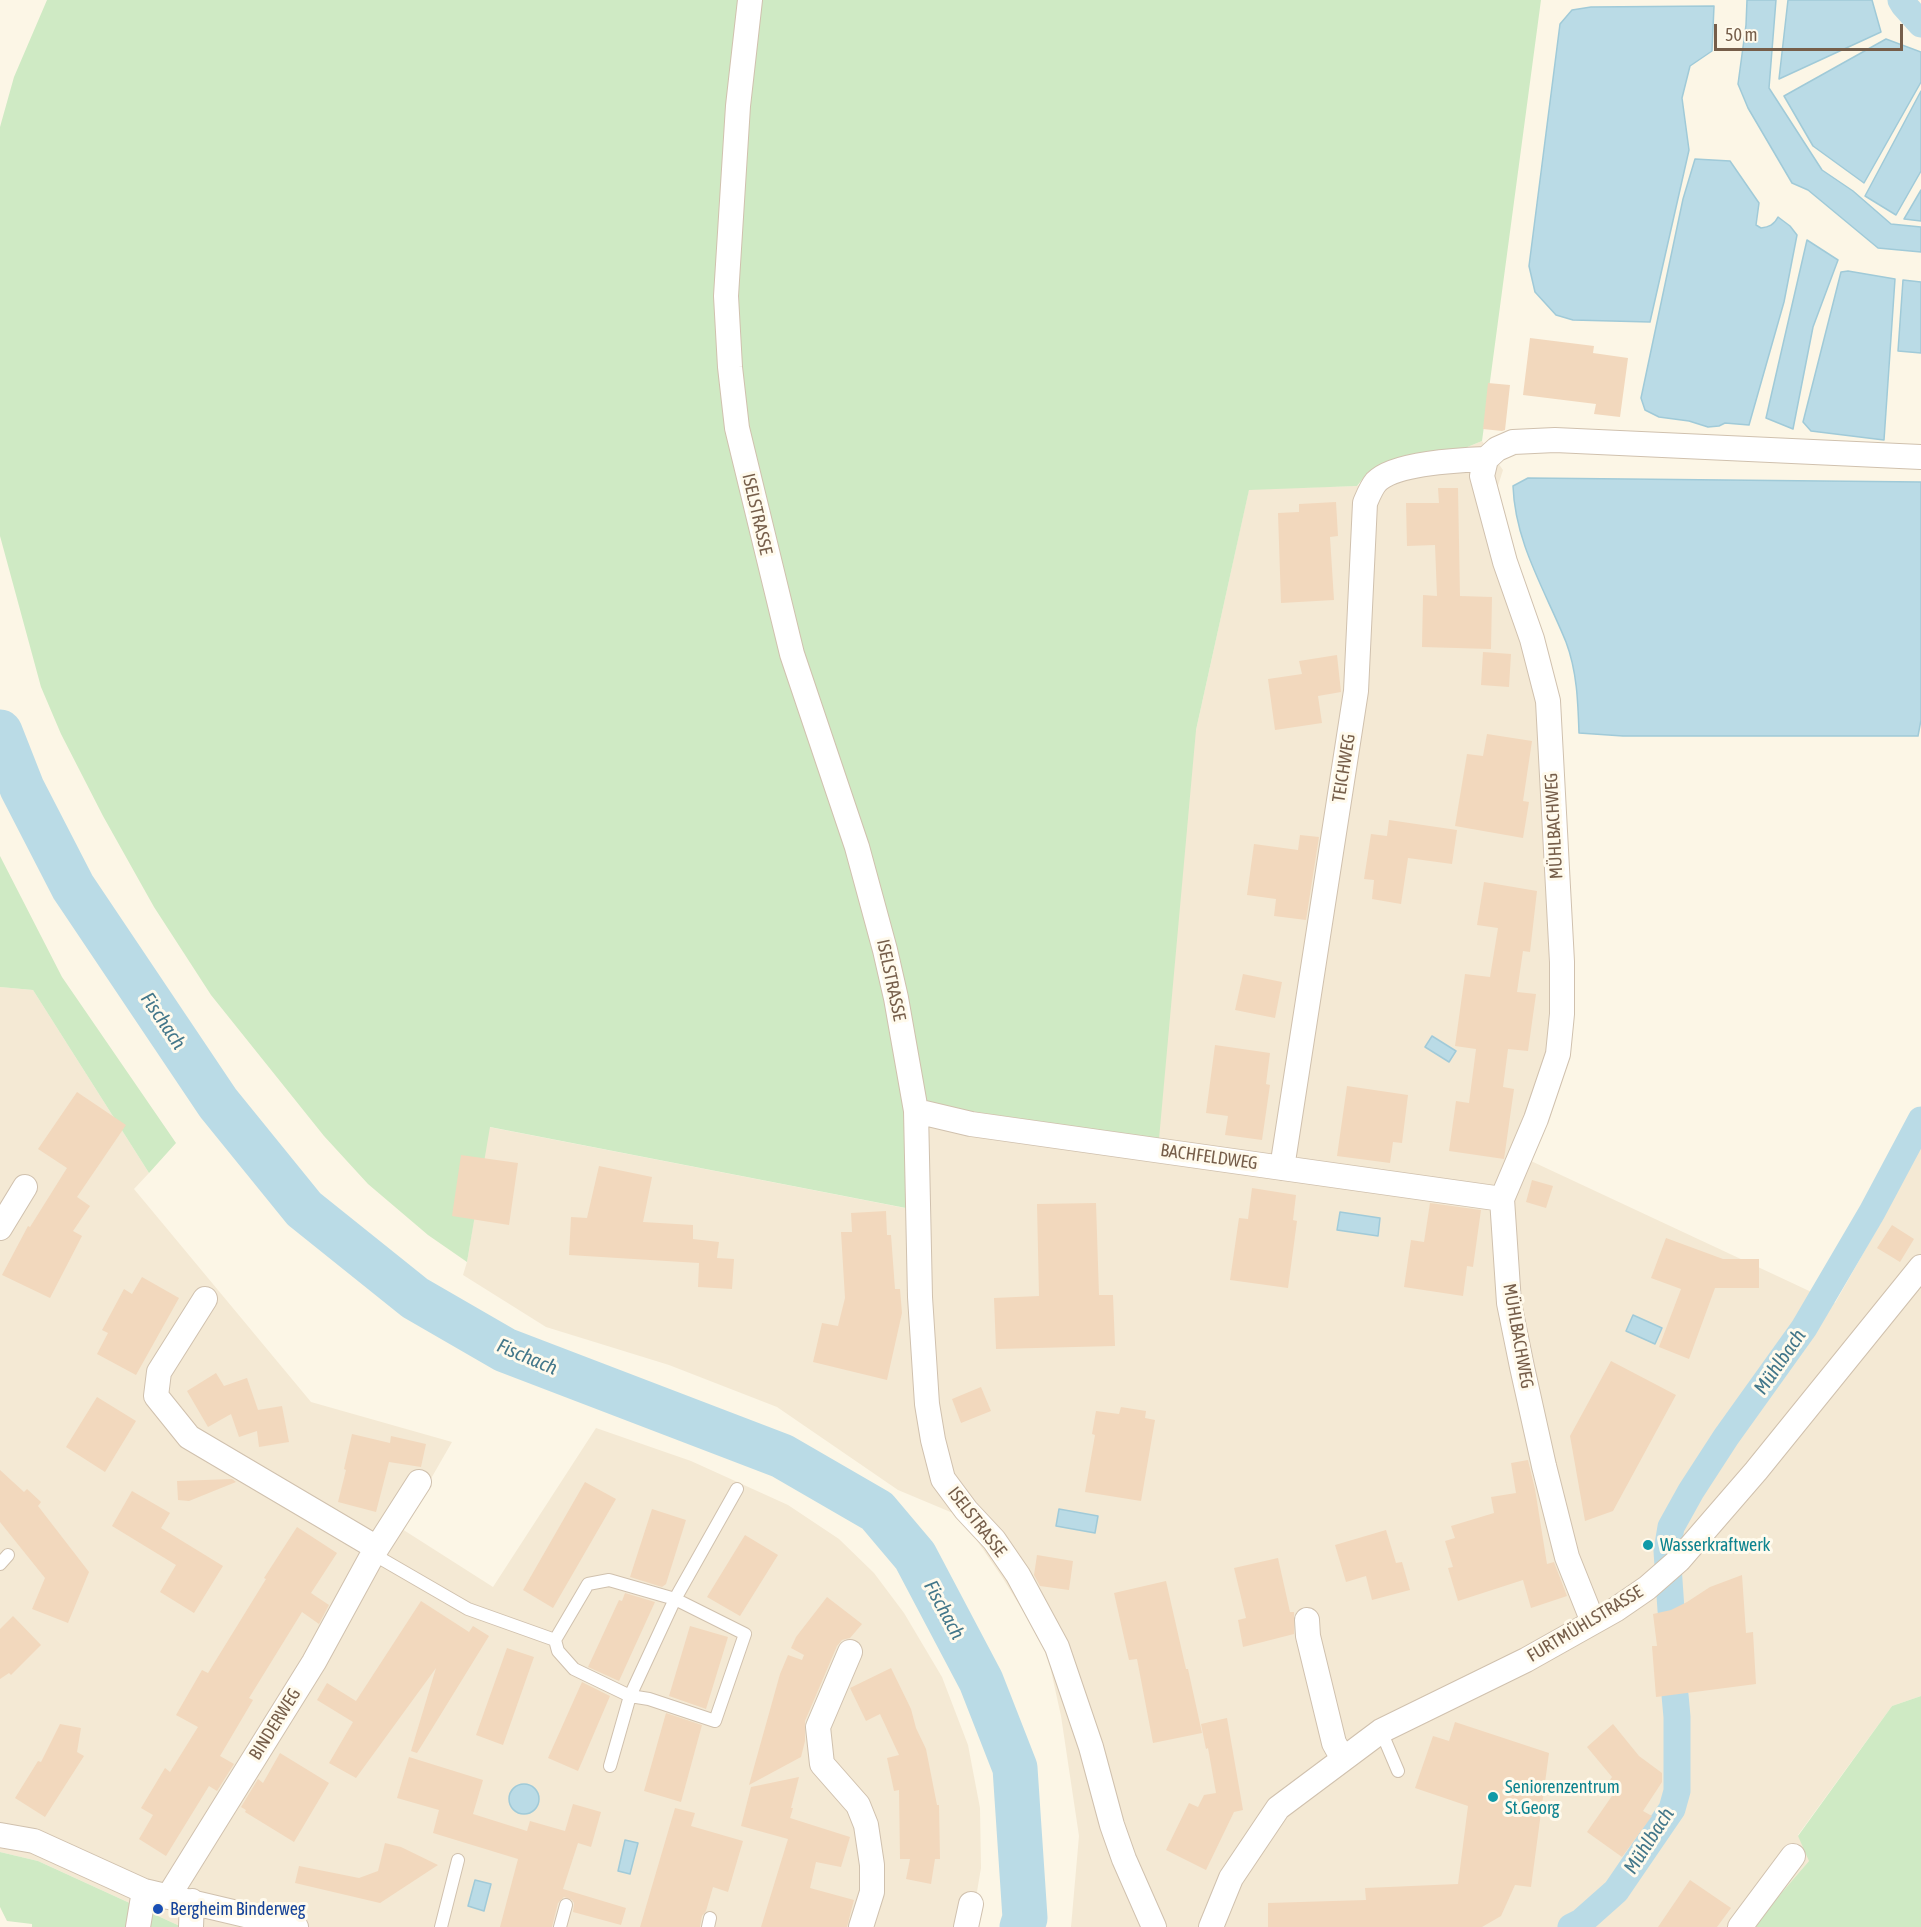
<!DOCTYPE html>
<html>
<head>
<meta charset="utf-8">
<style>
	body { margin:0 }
	#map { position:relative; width:1921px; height:1927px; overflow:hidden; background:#fcf6e6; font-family:"Asap Condensed",sans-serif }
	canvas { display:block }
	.scale { position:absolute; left:1714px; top:24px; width:189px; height:27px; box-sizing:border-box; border:3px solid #765e4a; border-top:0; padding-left:8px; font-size:18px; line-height:21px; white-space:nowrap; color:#765e4a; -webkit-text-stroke:4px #fffaec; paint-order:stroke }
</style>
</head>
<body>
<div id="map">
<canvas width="1921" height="1927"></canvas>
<div class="scale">50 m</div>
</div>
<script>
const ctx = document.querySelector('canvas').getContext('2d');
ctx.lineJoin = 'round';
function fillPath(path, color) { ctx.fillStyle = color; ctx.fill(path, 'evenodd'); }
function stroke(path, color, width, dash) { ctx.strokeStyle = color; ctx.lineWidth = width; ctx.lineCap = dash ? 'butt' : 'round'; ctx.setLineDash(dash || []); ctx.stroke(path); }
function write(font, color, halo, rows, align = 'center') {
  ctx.font = font + ' "Asap Condensed",sans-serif'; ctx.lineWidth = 6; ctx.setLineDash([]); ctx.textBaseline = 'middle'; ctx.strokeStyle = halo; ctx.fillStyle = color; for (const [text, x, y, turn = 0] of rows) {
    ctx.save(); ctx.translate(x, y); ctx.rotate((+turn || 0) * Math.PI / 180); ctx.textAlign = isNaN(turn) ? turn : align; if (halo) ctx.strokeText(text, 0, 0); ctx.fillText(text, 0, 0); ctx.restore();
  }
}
fillPath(new Path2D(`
	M1482,441L1503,470L1495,495L1520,579L1544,638L1557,730L1562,1066L1531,1161L1835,1303L1889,1208L1921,1144V1696L1892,1706L1798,1835L1810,1860L1752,1927H1071L1079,1836L1061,1716L1046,1648L1002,1577L960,1516L898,1490L777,1407L669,1365L546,1327L463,1275L467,1262L489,1127L910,1209L903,1099L1196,730L1249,489L1357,486L1363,482L1368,472L1393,462L1448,455Z
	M0,987L33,990L149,1173L134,1189L311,1402L452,1442L402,1529L493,1587L596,1428L691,1461L788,1505L839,1539L874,1573L904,1613L942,1677L968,1745L980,1808L981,1868L971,1927H182L38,1861L0,1852Z`), '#f4e9d4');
fillPath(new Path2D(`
	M47,0H1541L1482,441L1448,455L1393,462L1368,472L1357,486L1249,490L1196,730L1159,1139L949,1108L904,1099L911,1209L490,1127L467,1262L428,1235L368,1184L324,1136L211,995L154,907L103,816L61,734L41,687L0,536V127L14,77Z
	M0,856L62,977L176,1143L149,1173L33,990L0,987Z
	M1921,1696V1927H1752L1809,1861L1798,1836L1892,1706Z
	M0,1852L38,1861L182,1927H32V1924L7,1921L0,1907Z`), '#cfeac4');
const water = new Path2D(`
	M1747,0H1776L1769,88L1822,170L1853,191L1891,224L1921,227V252L1878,248L1808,190L1792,183L1748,108L1738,84L1746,25Z
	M1788,0H1872L1881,32L1779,79Z
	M1714,6L1712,51L1690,66L1682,98L1689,150L1650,322L1573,320L1556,315L1535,292L1529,266L1560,24L1572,10L1591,7Z
	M1886,39L1921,52V82L1864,183L1813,146L1784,96Z
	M1921,91V171L1896,215L1865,196Z
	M1695,159L1730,161L1759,203L1756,225L1761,228C1769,227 1774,225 1778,217L1790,226L1797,235L1784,302L1749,425L1725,423L1719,426L1708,427L1689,421L1659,417L1645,410L1641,398L1683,199Z
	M1921,190V221L1904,219Z
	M1807,240L1838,260L1813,327L1793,429L1766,418Z
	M1848,271L1895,279L1884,440L1811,431L1803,422L1841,272Z
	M1903,280L1921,282V353L1898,351Z
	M1528,478L1921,482V720L1918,736H1623L1579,733C1578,702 1577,671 1566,642C1545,590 1515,543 1513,486Z
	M1432,1036L1456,1051L1449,1062L1425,1047Z
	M1340,1212L1380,1218L1378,1236L1337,1230Z
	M1633,1315L1662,1328L1655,1344L1626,1331Z
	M1059,1509L1098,1516L1095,1533L1056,1526Z
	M509 1799a15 15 0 1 1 30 0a15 15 0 1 1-30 0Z
	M625,1840L638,1843L630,1874L618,1871Z
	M475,1880L491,1884L484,1911L468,1906Z`);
fillPath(water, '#badbe6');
stroke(water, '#a0cad8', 1.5);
stroke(new Path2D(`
	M1901,0L1904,5L1921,24
	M1671,1610L1667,1551L1671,1527L1691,1491L1726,1437L1804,1328L1872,1212L1921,1120
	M1571,1927L1581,1922L1616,1891L1672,1809L1677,1791V1717L1675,1695`), '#badbe6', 27);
stroke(new Path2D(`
	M0,732L22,788L73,887L218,1103L304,1209L415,1298L505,1350L782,1456L877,1511L915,1556L981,1681L1015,1768L1025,1918L1022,1927`), '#badbe6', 45);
fillPath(new Path2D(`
	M1530,338L1594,346L1593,353L1628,358L1620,417L1594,414L1596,404L1523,395Z
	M1488,383L1510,385L1505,430L1502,431L1483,429Z
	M1438,488H1458L1460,596L1492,597L1491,649L1422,647L1423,595L1437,596L1435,545L1407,546L1406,503H1439Z
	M1336,502L1338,536L1330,537L1334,600L1281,603L1278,513L1299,512V504Z
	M1483,652L1511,654L1509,687L1481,685Z
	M1337,655L1341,692L1318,696L1322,723L1275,730L1268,679L1302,674L1299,661Z
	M1487,734L1532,741L1523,801L1529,802L1523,838L1455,826L1467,754L1483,756Z
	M1389,820L1457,830L1452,864L1408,858L1401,904L1372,899L1374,880L1364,879L1371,834L1387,836Z
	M1300,835L1319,837L1306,920L1274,916L1276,899L1247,895L1254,844L1298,850Z
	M1484,882L1537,891L1530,952L1523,951L1517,992L1536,994L1528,1051L1508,1049L1503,1087L1514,1089L1504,1159L1449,1151L1456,1101L1469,1103L1476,1049L1455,1046L1465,974L1490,977L1498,928L1477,925Z
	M1243,974L1282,982L1275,1018L1235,1010Z
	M1215,1045L1270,1053L1266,1084L1270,1085L1262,1140L1225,1135L1228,1116L1206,1113Z
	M1347,1086L1408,1095L1402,1143L1393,1142L1390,1163L1337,1156Z
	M77,1092L126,1125L77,1197L90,1206L73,1231L82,1236L50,1298L2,1275L28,1226L30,1227L67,1168L38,1149Z
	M461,1155L518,1163L509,1225L452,1216Z
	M599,1166L652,1177L643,1222L693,1225V1239L719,1242L717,1258L734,1259L732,1289L698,1287L699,1263L569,1255L571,1217L587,1218Z
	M1532,1180L1553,1186L1546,1208L1526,1202Z
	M1252,1188L1296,1195L1293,1220L1297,1221L1288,1288L1230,1280L1239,1218L1248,1219Z
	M1096,1203L1099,1295H1113L1115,1346L996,1349L994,1298L1039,1296L1037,1204Z
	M1430,1203L1481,1210L1473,1267L1467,1266L1463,1296L1404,1287L1411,1240L1424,1242Z
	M886,1211L887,1235H891L895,1289H900L902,1313L887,1380L813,1362L822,1323L838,1326L845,1298L841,1232H852L851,1213Z
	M1892,1225L1914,1239L1900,1262L1877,1248Z
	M1666,1238L1723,1259H1759V1288H1715L1689,1359L1659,1347L1681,1289L1651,1278Z
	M142,1277L179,1298L136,1375L97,1354L108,1333L102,1330L124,1289L132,1294Z
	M1611,1361L1676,1395L1613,1511L1585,1521L1570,1436Z
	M216,1373L224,1386L247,1378L258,1410L282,1406L289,1442L259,1447L257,1431L239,1437L231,1414L208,1427L187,1391Z
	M981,1387L991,1411L961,1423L952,1399Z
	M97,1397L136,1421L105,1472L66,1447Z
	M1121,1407L1146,1411L1145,1418L1155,1420L1141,1501L1085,1492L1095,1435L1092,1434L1096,1411L1119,1414Z
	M352,1434L390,1443L391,1436L426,1444L421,1467L389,1462L376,1512L338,1502L346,1470L344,1469Z
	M1528,1460L1535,1489L1547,1564L1554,1562L1567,1596L1531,1608L1523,1580L1458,1601L1448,1568L1453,1567L1445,1541L1455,1538L1451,1526L1494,1513L1491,1497L1516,1493L1511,1463Z
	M0,1470L24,1492L27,1489L41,1502L38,1506L89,1572L68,1623L32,1609L45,1578L0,1522Z
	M232,1479L236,1482L189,1501L178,1500L177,1481Z
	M585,1482L616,1499L553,1608L523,1590Z
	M132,1491L170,1513L161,1528L223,1566L194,1613L160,1592L176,1565L112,1526Z
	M652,1509L686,1520L666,1584L662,1587L630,1577Z
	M297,1527L337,1553L311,1593L329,1605L319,1624L302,1612L249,1698L253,1700L220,1756L234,1764L217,1791L209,1786L166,1856L139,1839L153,1815L141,1808L165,1768L170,1772L198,1727L176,1715L202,1670L208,1673L266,1579L264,1578Z
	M1386,1530L1396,1563L1402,1562L1410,1590L1372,1600L1366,1576L1346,1582L1335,1545Z
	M745,1535L778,1555L740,1616L707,1597Z
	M1037,1555L1073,1561L1069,1590L1040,1586L1034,1575Z
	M1278,1558L1290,1612H1294V1634L1243,1647L1238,1620L1246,1618L1234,1568Z
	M1742,1575L1746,1633L1753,1632L1756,1684L1656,1697L1652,1646H1657L1653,1614L1671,1610L1687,1602L1710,1587Z
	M1166,1581L1186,1669H1188L1202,1733L1153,1743L1137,1659L1129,1660L1114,1593Z
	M625,1593L655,1602L619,1681L588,1667L619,1600L622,1601Z
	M827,1597L862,1624L850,1638L842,1640L837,1646L805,1721V1741L801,1757L749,1785L780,1674L788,1655L802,1660L804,1655L791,1648L796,1637Z
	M421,1601L469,1632L473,1626L489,1636L417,1753L411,1751L436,1668L356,1778L329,1763L353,1722L317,1700L327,1683L356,1701Z
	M13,1616L41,1645L11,1675L9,1673L0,1679V1629Z
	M690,1626L728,1637L706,1709L669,1696Z
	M507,1648L534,1657L503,1745L476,1735Z
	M891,1668L911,1709L916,1728L926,1749L937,1805H939L940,1859H935L931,1884L906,1879L910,1859H900L899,1790L894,1791L887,1758L899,1755L880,1714L866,1721L850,1688Z
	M582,1682L610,1696L578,1771L548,1758Z
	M666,1713L702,1725L681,1802L644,1791Z
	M1227,1718L1243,1810L1234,1812L1206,1870L1166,1850L1189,1803L1198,1807L1204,1795L1216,1793L1208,1748L1206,1749L1201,1724Z
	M1455,1722L1549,1753L1531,1887L1515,1885L1501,1916L1482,1927H1268V1903L1366,1900L1365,1888L1458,1884L1468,1806L1415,1788L1433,1736L1449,1741Z
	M60,1724L81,1728L77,1752L84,1756L45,1817L15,1798L38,1761L41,1762Z
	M1613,1724L1639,1756L1662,1773V1782L1643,1811L1652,1816L1622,1857L1587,1832L1614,1793L1606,1786L1612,1777L1587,1747Z
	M280,1753L329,1783L294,1842L245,1812L246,1810L241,1807L258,1779L263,1783Z
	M409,1757L483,1780L473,1814L527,1831L530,1821L565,1831L573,1804L601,1812L591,1847L578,1843L563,1889L626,1908L621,1925L573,1912L574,1903L572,1900L564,1897L558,1903L552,1927H500L518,1859L433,1833L439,1810L397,1798Z
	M799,1777L791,1808H793L790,1818L850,1837L841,1867L816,1862L810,1888L854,1900L847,1927H761L788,1839L741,1826L751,1787Z
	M675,1808L695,1813L691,1826L743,1841L728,1892L713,1887L706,1911L702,1916L700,1927H640Z
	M385,1843L401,1847L438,1865L380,1903L295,1883L299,1866L359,1878L378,1871Z
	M1690,1880L1731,1908L1717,1927H1658Z`), '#f2d8bd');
const lane = new Path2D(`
	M373,1554L468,1609L555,1640L588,1584L609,1580L675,1599L745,1634L715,1721L649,1699L630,1696L574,1669L558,1651L555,1640
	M0,1564L8,1555
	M1381,1731L1398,1771
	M610,1766L630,1696L675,1599L737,1489
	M441,1927L458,1860
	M560,1927L566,1905
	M708,1927L710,1918`);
const street = new Path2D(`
	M750,0L738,106L726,296L730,367L737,428L792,654L857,847L885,950L896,998L916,1111L920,1297L927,1404L933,1440L943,1479L966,1510L994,1540L1018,1575L1057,1647L1091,1747L1112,1825L1124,1859L1154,1927
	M916,1111L971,1124L1502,1199
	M1282,1168L1356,691L1365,503C1368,496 1371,488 1376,482C1394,463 1460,460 1486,459
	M0,1228L25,1187
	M205,1299L159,1372L156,1396L189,1437L377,1548
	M1307,1620L1308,1636L1334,1743L1343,1759
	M1593,1622L1567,1557L1544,1466L1522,1367L1509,1303L1502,1199L1536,1119L1558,1054L1562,1014V962L1548,701L1532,639L1505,562L1482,476L1486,459L1497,449L1513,442L1555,440L1921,457
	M850,1652L818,1727L822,1764L858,1805L866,1825L872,1865V1892L861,1927
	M0,1835L34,1841L144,1891L296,1927
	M168,1897L314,1662L373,1554L419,1482
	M138,1927L144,1891
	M191,1927L192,1901
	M966,1927L971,1904
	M1211,1927L1231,1878L1278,1808L1381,1731L1526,1660L1615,1610L1647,1588L1679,1560L1756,1471L1921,1267
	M1740,1927L1793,1856`);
stroke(lane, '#d0c1ae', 14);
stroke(street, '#d0c1ae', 26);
stroke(lane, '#fff', 12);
stroke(street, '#fff', 24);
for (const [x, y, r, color] of [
	[1648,1545,6,"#0f9aa8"],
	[1493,1797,6,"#0f9aa8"],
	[158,1909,6,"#1a4fb4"]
]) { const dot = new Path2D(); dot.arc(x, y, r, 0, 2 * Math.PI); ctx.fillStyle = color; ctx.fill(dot); stroke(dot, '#fffaec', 2); }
write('18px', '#765e4a', '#fffaec', [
	["ISELSTRASSE",757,514,77],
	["TEICHWEG",1344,768,-81],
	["MÜHLBACHWEG",1554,826,-93],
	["ISELSTRASSE",891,980,78],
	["BACHFELDWEG",1209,1157,8],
	["MÜHLBACHWEG",1518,1336,80],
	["ISELSTRASSE",977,1522,52],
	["FURTMÜHLSTRASSE",1585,1624,-31],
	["BINDERWEG",275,1724,-58]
]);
write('18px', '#0d838f', '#fffaec', [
	["Wasserkraftwerk",1660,1545],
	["Seniorenzentrum",1505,1787],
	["St.Georg",1505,1808]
], 'left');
write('18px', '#164399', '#fffaec', [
	["Bergheim Binderweg",170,1909]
], 'left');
write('italic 20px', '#43778a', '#fffaec', [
	["Fischach",163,1021,56],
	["Fischach",527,1357,23],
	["Mühlbach",1780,1362,-55],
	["Fischach",944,1610,62],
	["Mühlbach",1649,1841,-57]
]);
</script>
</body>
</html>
